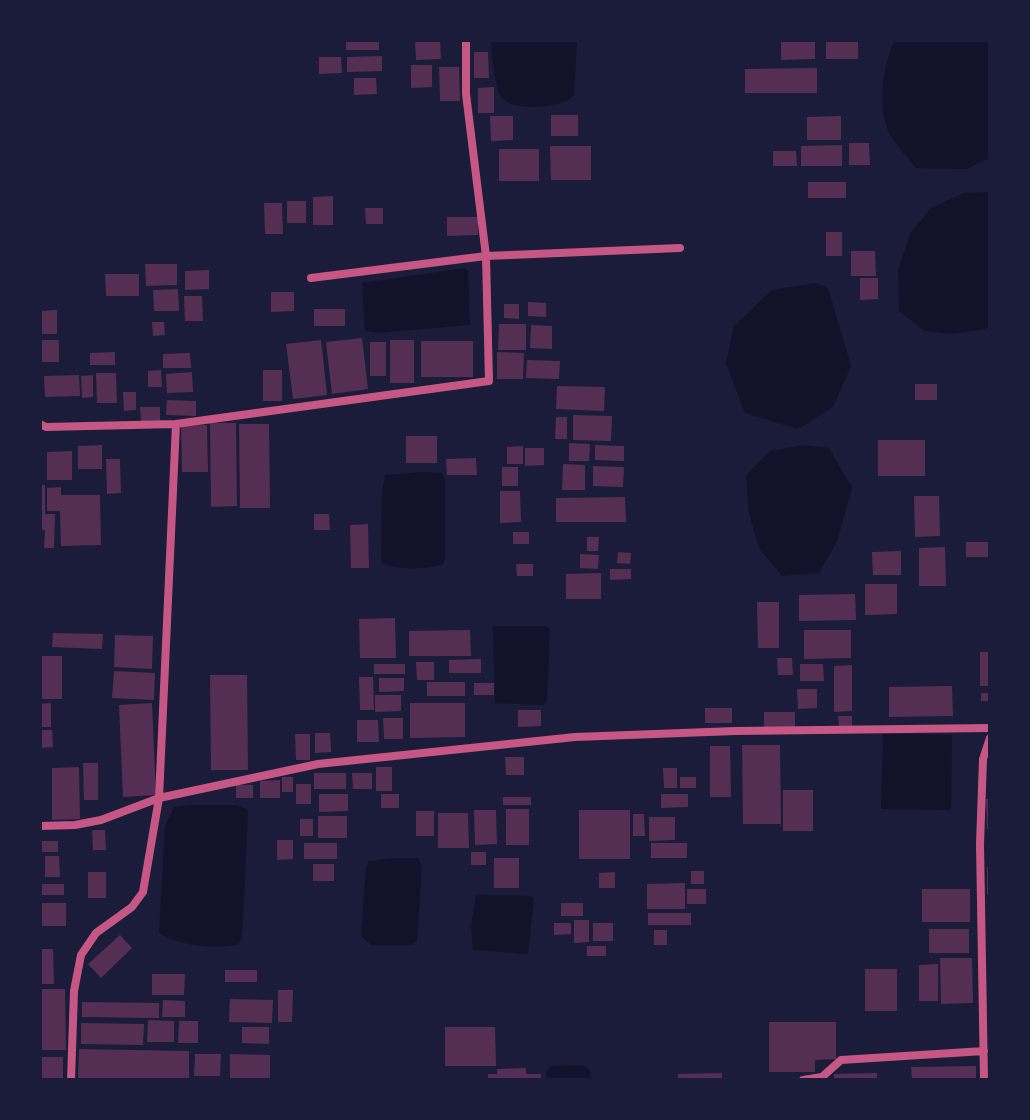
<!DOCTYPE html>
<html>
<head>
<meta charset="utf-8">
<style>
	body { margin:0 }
	#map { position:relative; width:1030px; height:1120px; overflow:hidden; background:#1b1b3a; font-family:Cabin,sans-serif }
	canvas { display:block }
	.frame { position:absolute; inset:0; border:42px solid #1b1b3a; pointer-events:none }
</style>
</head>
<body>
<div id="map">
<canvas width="1030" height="1120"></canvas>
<div class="frame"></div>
</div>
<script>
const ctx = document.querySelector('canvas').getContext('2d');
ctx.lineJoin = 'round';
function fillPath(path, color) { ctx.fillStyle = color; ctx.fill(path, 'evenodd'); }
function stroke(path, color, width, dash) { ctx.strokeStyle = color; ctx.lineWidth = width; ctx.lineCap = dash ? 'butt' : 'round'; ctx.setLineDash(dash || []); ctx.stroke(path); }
fillPath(new Path2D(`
	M491,40H577L574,95C565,108 513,112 502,98C494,88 492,53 491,40Z
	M895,40H990V158L966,169L916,168C909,158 899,149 892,138C876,113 882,66 895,40Z
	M990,192V324L986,329L950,334L925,331L899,311L898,270L911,232L931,208L964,193Z
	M465,268L468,271L470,325L378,333L365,331L362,283Z
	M816,283L828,288L851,366L833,407L798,429L745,413L726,363L734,326L772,290Z
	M804,445L829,448L852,488L837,541L819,573L782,576L759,548L749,513L746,476L770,451Z
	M423,472L442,473L445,480V560L442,565C423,569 397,571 381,562L382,492L385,475Z
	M546,626L550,629L547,701L543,705L495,703L493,626Z
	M883,734L952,735L951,810L881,809Z
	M193,805H236L248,810L243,923L241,940L237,945C212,949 181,946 159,933L165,826L174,807Z
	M392,858H418L422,866L417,941L410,945H371L361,936L366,867L369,861Z
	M476,895L529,896L534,898L528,954L473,950L471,926Z
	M582,1065L590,1070L591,1080H547L546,1072L551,1066Z`), '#12122b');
fillPath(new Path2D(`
	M346,40H379V50H346Z
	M415,40H440L441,59L416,60Z
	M826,40H858V59H826Z
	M781,41H815V59L781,60Z
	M474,52H488L489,78H474Z
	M382,56V71L347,72V57Z
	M319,57H341L342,73L319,74Z
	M411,65H432V87L411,88Z
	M439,67H459L460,101H440Z
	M817,68V93H745V69Z
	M354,78H376L377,94L354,95Z
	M494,87V113H478V88Z
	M551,115H578V136H551Z
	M490,116H513V140L491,141Z
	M841,116V140H807V117Z
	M849,143H869L870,165H849Z
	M842,145V166H801V146Z
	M550,146H591V180H551Z
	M499,149H539V181H499Z
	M773,151H796L797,166H773Z
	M808,182H846V198H808Z
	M333,196V225H313V197Z
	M287,201H306V223H287Z
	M264,203H282L283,234H265Z
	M365,208H383V224H366Z
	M447,217H478V235L447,236Z
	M826,232H842V256H826Z
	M851,251H875L876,276H851Z
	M145,264H177V285L146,286Z
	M209,270V289L185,290V271Z
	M105,274H139V296H106Z
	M860,278H878V299L860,300Z
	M178,289L179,311H154L153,290Z
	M271,292H294V311L271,312Z
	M184,296H202L203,321H185Z
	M528,302L546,303V317L528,316Z
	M504,304H519V319L504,318Z
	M314,309H345V326H314Z
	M57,310V334H40V311Z
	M152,322H164L165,335L153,336Z
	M499,324H526V350H498Z
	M531,325L552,326V349L530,348Z
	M362,338L368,389L332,394L326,342Z
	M40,340H59V362H40Z
	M321,340L327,395L293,399L286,344Z
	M390,340H414V383H390Z
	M421,341H473V377H421Z
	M370,342H386V376H370Z
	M115,352V365H90V353Z
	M497,352L524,353L523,379H497Z
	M190,353L191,368H163V354Z
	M527,360L560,361L559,379L526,378Z
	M161,370L162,387H148V371Z
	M263,370H282V401H263Z
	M192,372L193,392L167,393L166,374Z
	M96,373H116L117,403H97Z
	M79,375L80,396L45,397L44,376Z
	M93,375V397L82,398L81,376Z
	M915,384H937V400H915Z
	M557,386L605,387L604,411L556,409Z
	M123,392H136V410L124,411Z
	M167,400L196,401V416L166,415Z
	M140,407H160V421L141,422Z
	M573,415L612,416L611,441L573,440Z
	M556,417H567V439H555Z
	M210,423H236L237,506L211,507Z
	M239,424H269L270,508H240Z
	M207,425L208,472H182L181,426Z
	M406,436H437V463H406Z
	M878,440H925V476H878Z
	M569,443L590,444L589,461H569Z
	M102,445V469H78V446Z
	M595,445L624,446V461L595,460Z
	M523,446V464H507V447Z
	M525,448H544V465L525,466Z
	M72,451V480H47V452Z
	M476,458L477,475H447L446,459Z
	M106,459H120L121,493L107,494Z
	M563,464L585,465V490H562Z
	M593,466L624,467L623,487L593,486Z
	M502,467H518V486H502Z
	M40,485H45V514H55L54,548H44L45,530H40Z
	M61,487V495H100L101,545L61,546L60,511H47V488Z
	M500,491H520L521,522L500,523Z
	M914,496H939L940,536L915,537Z
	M625,497L626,522H556V498Z
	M314,514H329L330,530H314Z
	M368,524L369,568H351L350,525Z
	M513,532H529V544H513Z
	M587,537H599L598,551H587Z
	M966,542H990V557H966Z
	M945,547L946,586H919V548Z
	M901,551V575H873L872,552Z
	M618,552L631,553L630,564L617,563Z
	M580,554L599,555L598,569L580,568Z
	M516,564H533V576H517Z
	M610,569H631V579L610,580Z
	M601,573V599H566V574Z
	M865,584H897V614L865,615Z
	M855,594L856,620L799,621V595Z
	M757,602H779V648H758Z
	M395,618L396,658H360L359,619Z
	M470,630L471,656H409V631Z
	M804,630H851V658L804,659Z
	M53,633L103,634L102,649L52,647Z
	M115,635L153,636L152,669L114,667Z
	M980,652H990V686H980Z
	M40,656H62V699H40Z
	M777,658H792L793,675H778Z
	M481,659V673H449V660Z
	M416,662H434V680H417Z
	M374,664H405V674H374Z
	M800,664H823L824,681H800Z
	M852,665V711L834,712V666Z
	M114,671L155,673L154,700L112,698Z
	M210,675H247L248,770H211Z
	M359,677H373L374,710H360Z
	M379,678H404V691L379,692Z
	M427,682H465V696H427Z
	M474,683H494V695H474Z
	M952,686L953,716L889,717V687Z
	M797,689H817V708L798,709Z
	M981,693H990V701H981Z
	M375,695H401V711L375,712Z
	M51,703V727H40V704Z
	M152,703L156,795L123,797L119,705Z
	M410,703H465V737L410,738Z
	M705,708H732V723H705Z
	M518,710H541V726L518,727Z
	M764,712H795V728H764Z
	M838,716H852V726H839Z
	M383,718H403V739H384Z
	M357,720H378L379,742H357Z
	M40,730H52L53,747L40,748Z
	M315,733H330L331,752L315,753Z
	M295,734H310V760H296Z
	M742,745H780L781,824H743Z
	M710,746H730L731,797H710Z
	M505,757H524V775H506Z
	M83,763H98V800H84Z
	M79,767L80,819L52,820V768Z
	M376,767H392V791H376Z
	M663,768H677V788H664Z
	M314,773H346V789H314Z
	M352,773H372V789H353Z
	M282,777H293V792H282Z
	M680,777H696V788H680Z
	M280,780V798H260V781Z
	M296,784H311V804H296Z
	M236,785H253V798H236Z
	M783,790H813V831H783Z
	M319,794H348V811L319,812Z
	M381,794H399V808H381Z
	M661,794H688V807L661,808Z
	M503,797H531V805H503Z
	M986,799H990V829H987Z
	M506,809H529V845H506Z
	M474,810H496L497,844L475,845Z
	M579,810H630V859H579Z
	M416,811H434V836H416Z
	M438,813H468L469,848H438Z
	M633,814H644L645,836H633Z
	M318,816H347V838H318Z
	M649,817H675V840L649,841Z
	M300,819H313V836H300Z
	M92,830H105L106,850H93Z
	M277,840H293V859L277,860Z
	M40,841H58V852H40Z
	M304,843H337V859H304Z
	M651,843H687V858H651Z
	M471,852H486V865H471Z
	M45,856H59L60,877H45Z
	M494,858H519V888H494Z
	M313,864H334V881H313Z
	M987,867H990V894H987Z
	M691,871H704V884H691Z
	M88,872H106V898H88Z
	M615,872V888H599V873Z
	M685,883V909H647V884Z
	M40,884H64V895H40Z
	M687,889H706V904H687Z
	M922,889H970V922H922Z
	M40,903H66V926H40Z
	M561,903H583V916H561Z
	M648,913H691V925H648Z
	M574,920H589V942L574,943Z
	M554,923H571V934L554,935Z
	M593,923H613V941H593Z
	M929,929H969V953H929Z
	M654,930H667V945H654Z
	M120,935L132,948L101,978L88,964Z
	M587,946H606V956H587Z
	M40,949H53L54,984H40Z
	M940,958H972L973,1003L941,1004Z
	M938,964V1001H919V965Z
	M865,969H897V1011H865Z
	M225,970H257V982H225Z
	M152,974H185L184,995H152Z
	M40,989H65L66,1050H40Z
	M278,990H293L292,1022H278Z
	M230,999L273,1000L272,1023L229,1022Z
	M163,1000L185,1001V1017H162Z
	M82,1002L159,1003V1018L82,1017Z
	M148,1020L174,1021V1042H147Z
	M179,1021H198V1043H178Z
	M769,1022H836V1059L815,1060V1072H769Z
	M81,1023L144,1024L143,1045L81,1044Z
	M242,1027H269V1044L242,1043Z
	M445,1027H495L496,1066H445Z
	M79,1049L189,1051V1080H78Z
	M195,1054H221L220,1076H194Z
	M230,1054L270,1055V1080H230Z
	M40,1057H63V1080H40Z
	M976,1066V1080H912L911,1067Z
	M526,1068V1074H541V1080H488V1074H497V1069Z
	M722,1073V1080H678V1074Z
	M877,1073V1080H834V1074Z`), '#542f53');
stroke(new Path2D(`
	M311,278L486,256L680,248
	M40,424L46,427L176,424
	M40,826L75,825L101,820L159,798L318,764L575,737L735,731L990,728
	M71,1080L74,991L81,955L96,933L132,907L143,892L159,798L176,424L489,381L486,256L466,94V40
	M803,1080L822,1077L841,1060L984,1051
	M984,1080L980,844L983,759L990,738`), '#c65784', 8);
</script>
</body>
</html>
